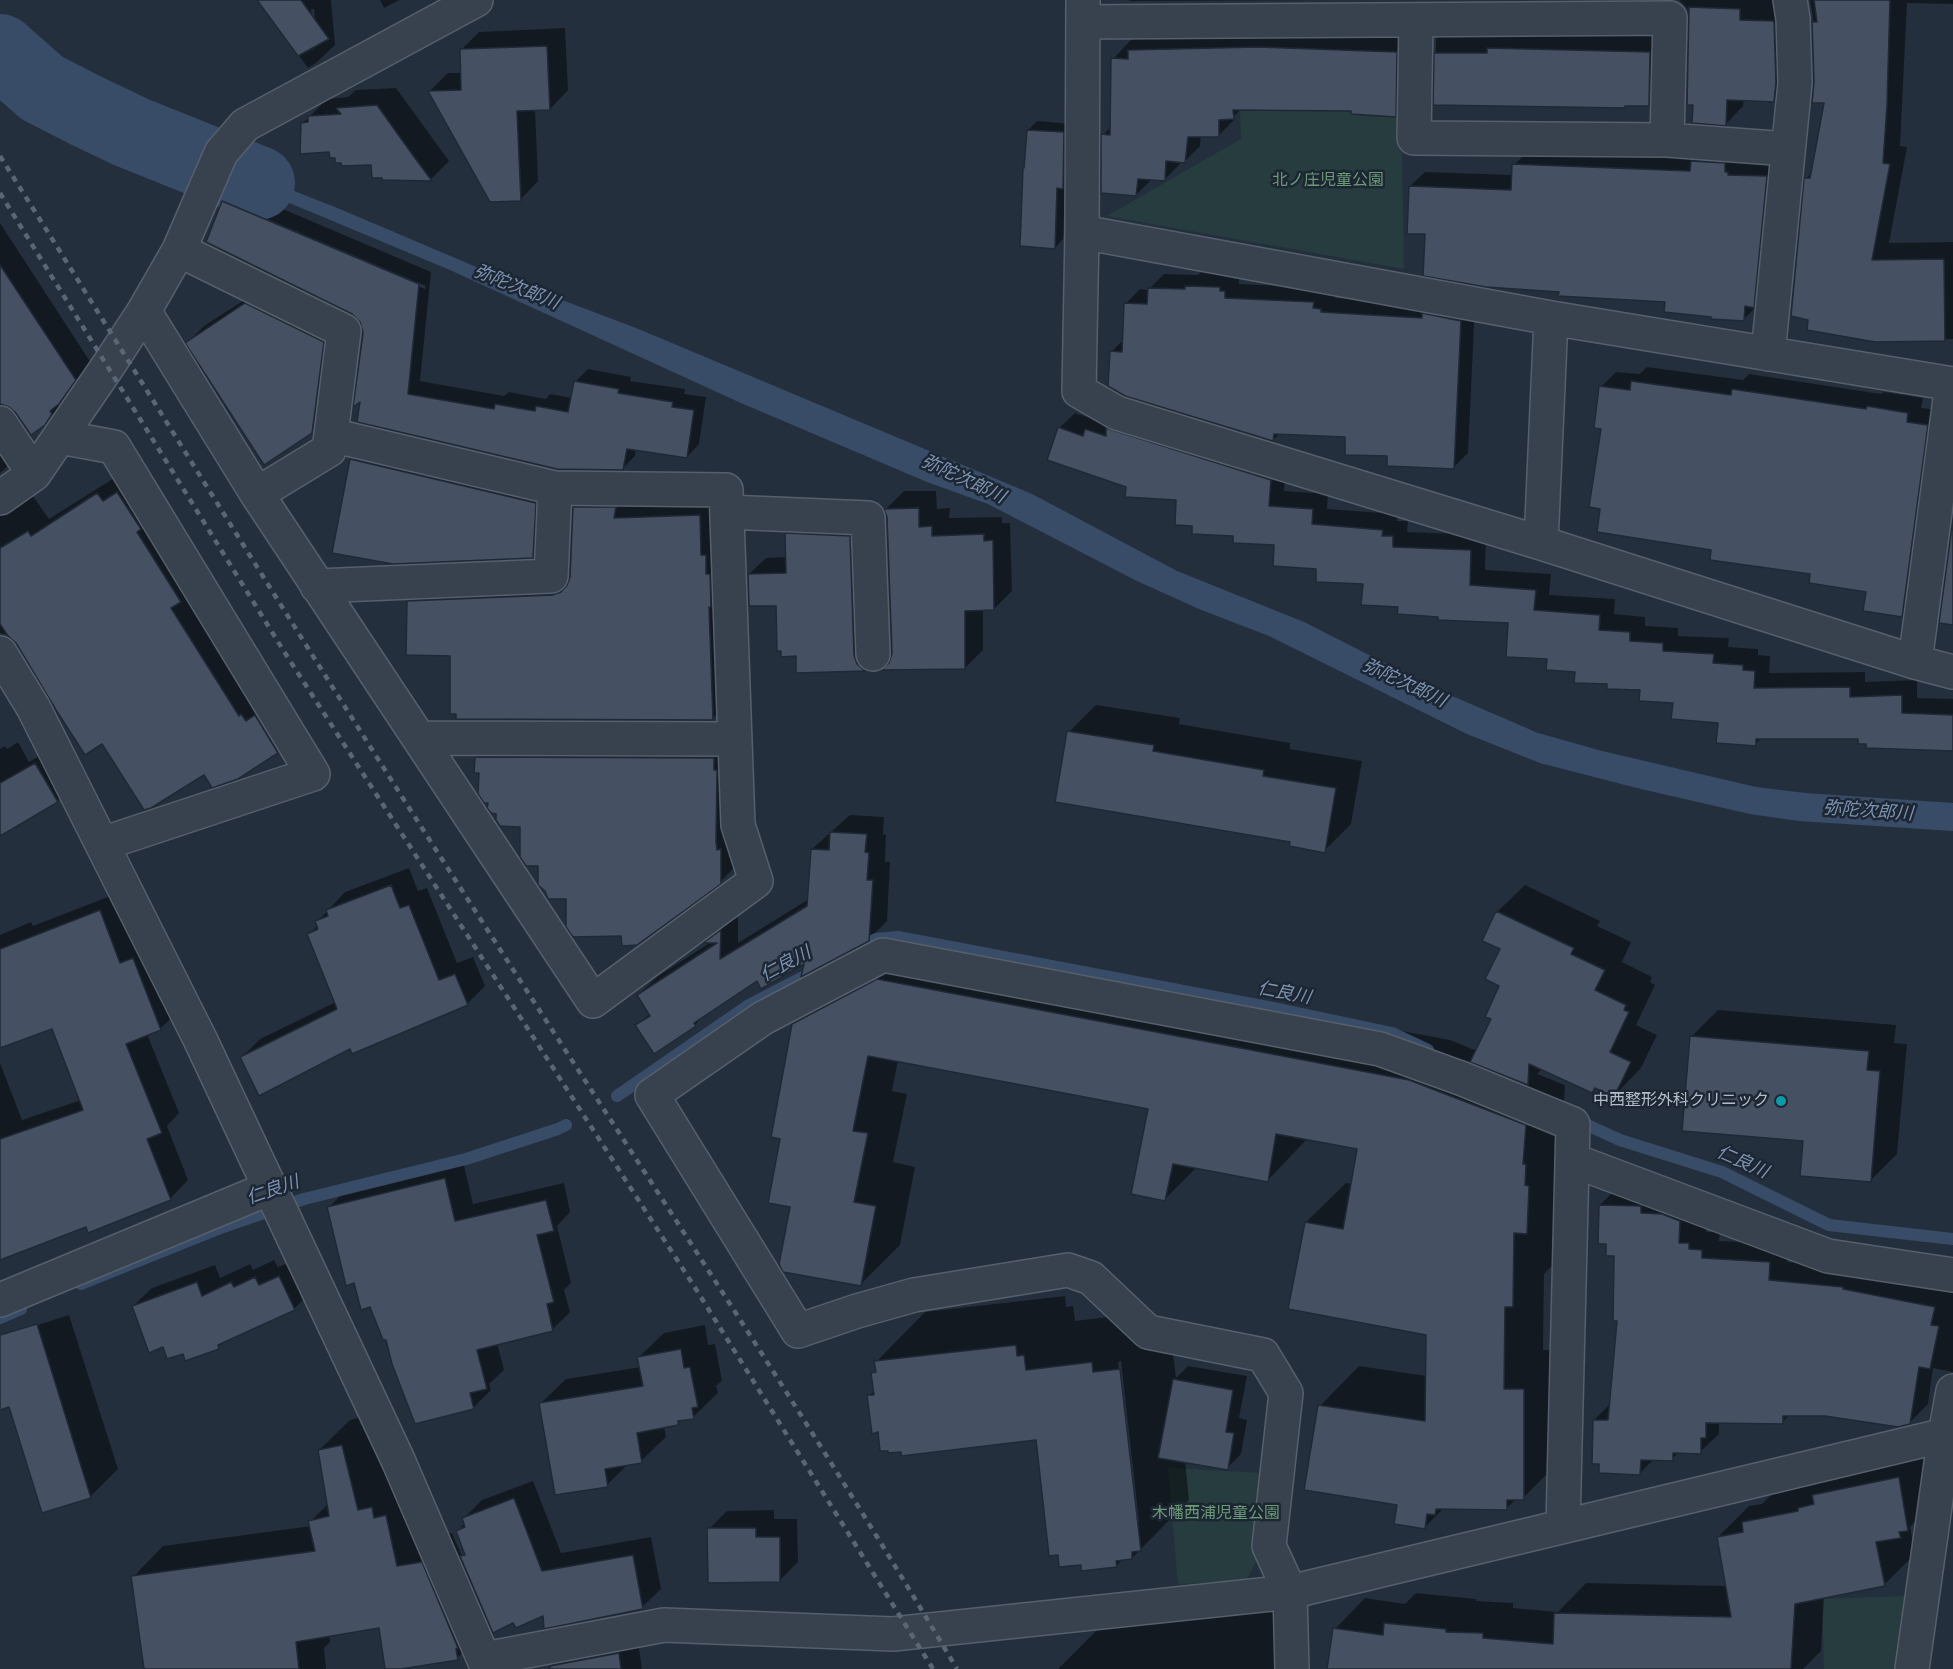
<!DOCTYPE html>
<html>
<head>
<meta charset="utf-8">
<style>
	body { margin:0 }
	canvas { display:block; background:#242f3e }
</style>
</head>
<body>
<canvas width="1953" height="1669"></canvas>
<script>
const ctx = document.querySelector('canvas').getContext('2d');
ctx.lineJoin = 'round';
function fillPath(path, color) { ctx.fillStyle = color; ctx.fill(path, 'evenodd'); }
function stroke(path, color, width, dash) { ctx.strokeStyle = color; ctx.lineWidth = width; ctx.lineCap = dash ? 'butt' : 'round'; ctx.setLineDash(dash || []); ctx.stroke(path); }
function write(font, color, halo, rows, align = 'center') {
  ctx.font = font + ' "Titillium Web","Noto Sans JP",sans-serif'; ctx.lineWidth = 5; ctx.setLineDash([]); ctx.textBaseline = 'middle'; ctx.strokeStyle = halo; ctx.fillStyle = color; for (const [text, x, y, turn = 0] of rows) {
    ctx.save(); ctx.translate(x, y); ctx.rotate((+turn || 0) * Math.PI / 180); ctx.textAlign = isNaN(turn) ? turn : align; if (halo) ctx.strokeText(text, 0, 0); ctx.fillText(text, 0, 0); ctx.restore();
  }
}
fillPath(new Path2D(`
	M1401,108L1404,269L1107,216L1241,139L1240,110Z
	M1168,1468L1262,1473L1258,1557L1246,1581L1178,1584Z
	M1907,1596L1899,1669H1824L1822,1599Z`), '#263c3f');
fillPath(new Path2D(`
	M166,141L335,207L488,272L636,328L1032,494L1177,571L1304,622L1436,689L1538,733L1602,751L1756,787L1805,793L1953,803V831L1799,821L1750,814L1641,789L1540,763L1467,734L1269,636L1199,609L1137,581L988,504L927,482L741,403L450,270L232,179L162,153Z`), '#394c67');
fillPath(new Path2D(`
	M259,0H331L335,45L316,63L308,68ZM311,9H314L316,37L313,34Z
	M380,0H399L384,8Z
	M1129,0H1339L1129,1Z
	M1679,0H1791V82L1774,100L1744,99L1743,106L1726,124L1694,104L1690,18L1687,8Z
	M1810,0H1953V4L1907,3L1900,146L1907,147L1889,243L1953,242V339L1876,341L1806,179L1813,171L1825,102L1815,82L1813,18Z
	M1666,21L1665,88L1648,104H1627L1625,107L1435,103L1436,39L1452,23Z
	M1412,23L1411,99L1395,115L1353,109L1242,108L1234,116V120L1218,136H1201L1200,146L1184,162L1180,161V164L1164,180L1152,179L1136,195L1103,135L1112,126L1113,59L1145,25Z
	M565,28L568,90L550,109H535L538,181L520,200L430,91L448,73H462L461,50L479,32Z
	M396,88L449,161L431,179H384L373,163L337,157L302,124L327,99L348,97L356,90Z
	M1037,121L1072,124V179L1065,185L1063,239L1055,248L1028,130Z
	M1529,150L1696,157L1781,162L1758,305L1743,320L1713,316L1666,300L1560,291L1426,233L1410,186L1425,172L1513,175L1514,165Z
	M236,189L431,272L420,381L504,396L509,392L546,399L550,394L572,398L575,382L588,369L631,377L630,381L685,389L684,394L706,397L699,444L687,457L636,449L635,456L622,469L362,399L364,333L361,321L223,202ZM227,202L426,286L425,289L227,205Z
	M0,223L91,363L75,387L66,395L67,397L60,408L44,424L17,412L8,405L0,403Z
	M1201,272L1234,273L1233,277H1239V284L1327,288V294L1335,295V298L1475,306L1468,453L1454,467L1389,455L1347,436L1280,433L1273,440L1111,352L1124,339L1125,304L1140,289L1148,290L1164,274L1198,275Z
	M263,288L340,325L328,415L311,432L187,343L204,326Z
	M1647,367L1743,380L1749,374L1881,394L1884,392L1923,398L1921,408L1942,410L1917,600L1902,615L1868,591L1811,573L1713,549L1602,508L1603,428L1601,387L1616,372L1640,374Z
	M1075,413L1096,420L1102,414L1286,464L1284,491L1328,494L1327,509L1398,514L1397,521H1408L1407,532L1486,535L1485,570L1551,574L1549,595L1615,599L1614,614L1645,617V626L1678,628V636L1729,638L1728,647L1758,649V655L1770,656L1769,673L1865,672V682L1917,680V698L1953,699V749L1868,742L1860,737L1762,738L1755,744L1719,721L1674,702L1642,688L1609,683L1549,657L1509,622L1439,615L1399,606L1364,583L1318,568L1276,543L1194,525L1178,499L1127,486L1059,428Z
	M0,417L23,452L0,473Z
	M367,444L551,487L548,541L532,557L351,460Z
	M114,478L293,736L277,752L237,778L204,772L102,742L17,642L9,635L0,633V492L32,495L49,519Z
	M904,491H936L937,509L950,508L949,518L1002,517V523H1010L1012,591L994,609H983V650L965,668L891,663L893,653L888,517L886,509Z
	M588,494L713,502L726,705L712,719L452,655L409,602L423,588L570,580L574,508Z
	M803,518L866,520L880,653L864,669L797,672V655L777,604L749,574L766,558L787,557V534Z
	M1096,705L1180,718L1179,724L1290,743V749L1362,761L1351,824L1324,851L1069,732Z
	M493,741H730L737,865L720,882L623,935L540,864L521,825L497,812L489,801L476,758Z
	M18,742L29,762L50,750L72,787L57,801L0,834V749L5,746L7,749Z
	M850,815L884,817L883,834L886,835L885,862H890L887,921L868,940L757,979L708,1011L695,1025L637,1026L650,1013L638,995L657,977L711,942H707L723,925L738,914V943L809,899L812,849Z
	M409,868L418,891L427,888L457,963L473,957L485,986L467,1004L351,1047L242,1057L260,1039L336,1002L309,934L318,925L317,922L345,892Z
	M1525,885L1600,921L1597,926L1631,942L1622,962L1652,977L1650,982L1655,985L1636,1025L1657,1035L1641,1068L1614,1096L1596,1087L1592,1091L1542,1069L1537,1074L1565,1085L1563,1125L1566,1192L1553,1205V1265L1544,1274L1543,1350H1563V1458L1523,1498H1517L1507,1508L1445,1507L1425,1527L1399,1503L1320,1406L1359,1366L1427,1376V1334L1306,1222L1346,1183L1352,1184L1359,1148L1308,1138L1268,1180L1197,1167L1164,1200L1150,1108L898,1060L892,1091L907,1094L893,1162L915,1167L900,1245L860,1285L791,1206L781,1138L794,1025L834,984L918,940L1450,1040L1477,1051L1493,1018L1501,985L1502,948L1497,912Z
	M118,893L179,1011L160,1029L147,1034L179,1113L167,1126L188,1180L170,1199L86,1225L0,1259V1063L22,1120L81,1100L53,1027L0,1047V935L31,922L33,926Z
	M1718,1010L1896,1025L1894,1043L1907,1044L1897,1154L1870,1181L1805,1140L1691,1037Z
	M463,1161L473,1204L564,1183L570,1212L557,1226L571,1283L564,1290L570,1312L552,1330L497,1343L504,1370L489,1384L491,1390L473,1408L387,1338L371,1305L355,1280L329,1207L347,1189Z
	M1618,1187L1698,1202L1697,1225L1706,1226V1232H1720L1719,1241L1788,1244L1787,1262L1861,1270L1953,1289V1372L1933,1368L1928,1404L1909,1423L1825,1415H1790L1782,1422L1719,1423V1434L1700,1452L1680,1451L1672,1459H1654L1640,1473L1594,1420L1611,1403L1618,1320L1615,1255L1600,1205Z
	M297,1259L312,1291L294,1309L227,1339L218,1347L184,1352L164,1346L133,1306L152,1288L215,1265L220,1278L250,1264L253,1270L274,1260L278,1267Z
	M1065,1296L1066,1307L1073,1306L1075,1321L1141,1313L1169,1320L1176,1378L1188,1366L1247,1376L1239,1418L1247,1420L1241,1454L1227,1468L1185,1461L1189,1500L1132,1558H1124L1116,1566L1038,1439L902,1450L879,1431L869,1396L875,1390L873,1373L877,1369L876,1362L925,1312ZM1121,1361L1139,1522H1136L1118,1362Z
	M69,1315L118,1469L91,1496L10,1405L0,1383V1350L19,1331Z
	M705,1325L708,1345L715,1344L722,1381L716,1386L718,1393L693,1417L682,1419L677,1424L664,1426L666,1437L641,1461L629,1463L607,1485L541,1403L566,1379L641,1367L639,1357L664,1333Z
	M372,1415L388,1480L402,1478L427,1537L452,1533L462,1556L466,1552L458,1531L465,1523L463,1519L482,1500L533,1481L561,1553L651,1537L661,1589L642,1607L544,1614L514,1621L485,1614L487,1628L457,1658L380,1626L329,1635L330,1642L324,1648L326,1669H145L133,1577L163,1546L311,1526L310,1522L329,1503L319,1450L350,1420Z
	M1929,1447L1938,1498L1910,1527L1915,1554L1884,1585L1824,1597L1821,1651L1803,1669H1329L1335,1629L1365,1598L1405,1604L1416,1593L1476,1599V1601L1513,1603V1608L1558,1612L1586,1583L1727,1586L1718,1537L1749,1506L1762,1504L1774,1492L1826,1481L1830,1477Z
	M774,1510V1519H797L798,1562L780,1580L709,1529L727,1511Z
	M1289,1608L1297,1669H1058L1101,1626Z
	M637,1635L642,1669H551V1666L569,1648Z`), '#0007');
stroke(new Path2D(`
	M617,1096L749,1005L876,939L898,937L1273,1008L1392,1033L1428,1050
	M1574,1119L1620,1140L1722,1172L1829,1225L1953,1239
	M81,1284L223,1227L304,1199L466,1159L558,1129L566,1125
	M0,1318L21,1309`), '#394c67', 12);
stroke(new Path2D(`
	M0,51L42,88L85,110L131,132L258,183`), '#394c67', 74);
const building = new Path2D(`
	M257,0H301L329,39L298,56Z
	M1814,0H1890L1887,105L1883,163L1890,164L1872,260L1944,259L1945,341L1875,342L1807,330L1808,320L1791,316L1804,178H1810L1824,103H1812L1814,82L1812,22H1817Z
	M1689,7L1740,9V20L1774,21L1776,82L1774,102L1727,100L1726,126L1692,123L1693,105H1687Z
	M547,46L550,110L517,111L521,201L490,202L428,91L461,90L460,49Z
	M1258,47L1397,52L1396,117L1351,114V111L1233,110L1234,119L1219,120V137H1188L1185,163L1166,161L1165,181L1138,179L1136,196L1101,193V134L1110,135L1111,58L1128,59V50Z
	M1487,48L1650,52L1649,106H1625V108L1433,105L1434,53H1487Z
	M377,105L412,154L432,181L382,180V178H372L371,165L342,166L341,163H335V158H330L329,152L300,154L301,123L308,122V116L341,114L336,108Z
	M1027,130L1064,132L1063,189L1057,188L1055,249L1020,246L1023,168H1024Z
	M1691,161L1725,163V172H1728V175L1767,176L1754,308L1745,306L1744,321L1711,319V317L1664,312L1665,302L1558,296L1559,292L1486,287L1423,276L1425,234H1407L1409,186L1511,190L1512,164L1690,171Z
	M222,201L419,284L408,394L494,409L495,404L535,411L536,406L568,412L574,381L619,389L618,393L673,402L672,407L694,410L687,458L627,449L623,470L557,469L357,422L360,402L353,407L363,333L360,322L352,314L206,242Z
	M0,265L76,380L59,404L50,411L52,414L45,425L31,435L15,412L9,407L0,404Z
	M1185,286L1220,287V291H1225V298L1314,302L1313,308L1321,309V312L1422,318V313L1461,321L1454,469L1387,466V456L1345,455V437L1274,434L1273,441L1125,396L1108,386L1110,351L1122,352L1124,303L1147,304L1148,288L1185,289Z
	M245,303L324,342L312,433L264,465L185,343Z
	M1631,381L1731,395L1732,389L1866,409L1867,406L1908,413L1907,422L1928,425L1902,617L1863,611L1866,592L1809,583L1810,574L1710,560L1711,550L1597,532L1600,509L1589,507L1601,429L1594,428L1599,386L1630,390Z
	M1058,427L1083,436L1085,429L1106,436V428L1271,480L1269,506L1313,509L1312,524L1383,530L1382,536H1393V547L1471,550L1470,585L1536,590L1534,610L1600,615L1599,630L1630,632V641L1663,643V651L1714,654L1713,663L1743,665V670L1755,671L1754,688L1850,687V697L1902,695V713L1953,715V751L1866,748V744H1858V739H1756V746L1716,743L1718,723L1671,719L1673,703L1639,701L1640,690L1607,689V684L1574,683L1575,672L1546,670L1547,659L1506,657L1508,623L1438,620V617L1397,614L1398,607L1361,605L1363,584L1316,582V569L1273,566L1274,545L1233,543V536L1192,534V526L1175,525L1176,500L1125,497L1126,487L1047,460Z
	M350,459L536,503L533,558L393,564L332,553Z
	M117,492L141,529L137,532L181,602L171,608L239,716L241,714L246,721L255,715L278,753L238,779L212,788L204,775L151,808L144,810L102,744L85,755L56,710L16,643L8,636L0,624V548L28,531L31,536L97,493L103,501Z
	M573,507H616L614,518L700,515L701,555H706V574H710L711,607H709L713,720L456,719V714H450V656L406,655L407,601L552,595L561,592L567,585L570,577Z
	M919,508V527L932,526V536L984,534V541L993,540L994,610L965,611V669L881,670L889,663L892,653L887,517L884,509Z
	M1953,519V625L1939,623Z
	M785,533L850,536L854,655L857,664L865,671L796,673V656L781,657V651H777L776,606H749L748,574L786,573Z
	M1067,731L1154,745L1153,751L1264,770L1263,776L1336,788L1325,853L1289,846L1290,842L1055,802Z
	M475,757L714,758V770H717L716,842L717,850L721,849V884L637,945L622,946L621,936L573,937L566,927V899H548L545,891L538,885V866H526L520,857V827L500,826L496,820V814L491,813L487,808L488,803H484L478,794L479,773H474Z
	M35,763L58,802L0,836V783Z
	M830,832L867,834L865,852L869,853L867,880H873L869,941L801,977L804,964L761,989L757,981L694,1023L696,1026L654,1054L635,1025L650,1016L637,995L717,943H703L721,930L720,959L807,906L811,849L829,850Z
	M391,885L400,908L409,905L439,980L455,974L468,1005L352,1054L350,1049L259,1096L240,1057L337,1009L307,934L318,929L315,921L328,916L326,910Z
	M100,910L120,963L133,958L161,1030L126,1044L162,1133L147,1139L171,1200L88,1233L86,1227L0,1260V1139L83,1110L52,1029L0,1048V949Z
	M1496,911L1574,948L1571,954L1605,970L1595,990L1626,1005L1624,1010L1629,1012L1610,1052L1631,1062L1614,1097L1595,1088L1592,1093L1529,1064L1528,1085L1470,1062L1491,1019L1485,1017L1499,986L1485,979L1500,949L1482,941Z
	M877,979L1409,1080L1526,1125L1523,1164H1526L1525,1185L1529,1186L1527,1234L1514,1233L1513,1307H1505L1504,1389H1524V1500H1507V1510L1436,1509L1435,1515L1427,1514L1425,1529L1394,1524L1397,1505L1304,1490L1318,1405L1425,1421L1426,1335L1288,1309L1305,1222L1343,1229L1357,1149L1276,1134L1268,1182L1173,1164L1165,1201L1131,1194L1148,1109L868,1056L853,1131L868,1133L854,1202L876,1206L861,1286L783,1272L779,1264L790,1207L768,1203L780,1139L771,1137L792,1024Z
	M1690,1036L1869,1051L1867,1070L1880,1071L1871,1182L1800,1176L1803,1141L1682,1131Z
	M445,1178L455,1221L546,1200L554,1231L537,1235L554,1302L547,1304L553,1331L477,1350L487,1389L470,1393L474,1409L415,1424L392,1364L386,1340H383L370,1307L361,1310L354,1283L346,1286L327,1207Z
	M1599,1205L1641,1206V1213L1662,1214L1680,1221L1679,1243H1689V1249L1702,1250V1258L1770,1262L1769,1280L1843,1287V1289L1935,1307L1931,1325L1939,1326L1930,1369L1919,1367L1910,1424L1898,1427L1825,1416H1783V1424L1706,1423V1438H1701V1454L1673,1453V1461L1641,1460L1640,1475L1599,1473V1464H1592L1593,1420H1608L1617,1321H1613L1614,1256H1606V1244H1598Z
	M279,1276L295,1310L218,1345L219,1349L185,1361L183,1354L167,1359L163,1347L149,1353L132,1306L197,1282L202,1296L231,1282L234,1287L255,1277L259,1285Z
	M37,1324L91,1498L42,1513L9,1407L0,1410V1335Z
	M1016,1345L1017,1356L1024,1355L1026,1370L1092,1362L1093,1372L1120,1369L1141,1551L1132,1552V1559L1116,1561L1117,1567L1081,1571V1565L1059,1567L1058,1555L1049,1556L1036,1440L901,1456V1452L888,1453V1451H880L878,1432L872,1434L867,1395H874L871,1373L876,1372L874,1361Z
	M681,1349L684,1368L690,1367L698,1407L692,1408L694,1419L678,1421V1425L637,1433L642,1463L605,1469L608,1487L555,1495L539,1403L643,1386L637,1357Z
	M1173,1379L1233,1390L1226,1432L1234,1433L1228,1470L1158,1458Z
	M342,1445L358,1510L372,1507L374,1518L386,1515L397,1566L422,1562L458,1648L456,1649L458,1660L401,1669H385L379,1628L296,1642L299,1669H144L131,1576L315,1551L308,1521L329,1516L318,1450Z
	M1899,1477L1908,1531L1899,1532L1901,1538L1876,1542L1885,1586L1795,1604L1791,1669H1327L1333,1628L1383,1635L1384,1623L1446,1629V1632L1483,1633V1638L1553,1644L1554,1613L1731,1617L1717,1537L1743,1532L1742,1522L1798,1511V1508L1814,1504L1812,1495Z
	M514,1498L542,1571L633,1555L643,1609L544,1629L543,1616L516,1628L513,1623L493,1633L460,1556L465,1555L456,1531L465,1527L462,1518Z
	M707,1528H756V1537H780V1582L708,1583Z
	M619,1653L621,1669H550V1666Z`);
fillPath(building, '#455162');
stroke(building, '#1f2835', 1.5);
const street = new Path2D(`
	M1083,0L1082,232L1079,391L1117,413L1541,543L1915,662L1953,672
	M1416,20L1414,138L1667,140L1788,149
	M1083,22L1670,18L1667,140
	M1082,232L1551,318L1953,384
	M179,250L344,331L329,450L257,494
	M144,311L257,494L593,1001L756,881L738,825L726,490L555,488L331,435
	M1768,354L1795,83L1793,19L1790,0
	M0,423L34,474
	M60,437L114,447L313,774L102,844
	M0,498L34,474L108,366L144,311L179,250L221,153L245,125L476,0
	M727,512L868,518L873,654
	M1541,543L1551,318
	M317,586L551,576L555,488
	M0,653L33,707L200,1039L398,1460L488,1669
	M1915,662L1952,384
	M419,738L735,739
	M1572,1160L1828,1256L1953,1275
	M0,1300L270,1188
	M485,1659L664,1625L893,1634L1290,1592L1945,1435H1953
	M1292,1669L1290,1592L1269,1546L1286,1393L1263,1355L1148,1332L1091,1278L1068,1270L914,1295L857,1311L798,1331L652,1095L763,1018L883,955L1380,1049L1463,1079L1573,1124L1563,1525
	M1912,1669L1945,1435L1953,1391`);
stroke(street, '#565f6c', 36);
stroke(street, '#38414e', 33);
stroke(new Path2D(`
	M0,156C155,402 307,650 465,895C630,1152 801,1406 957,1669
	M0,193L285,653L694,1286L933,1669`), '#5a6575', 4.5, [6, 6]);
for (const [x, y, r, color] of [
	[1781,1101,6,"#0f9aa8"]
]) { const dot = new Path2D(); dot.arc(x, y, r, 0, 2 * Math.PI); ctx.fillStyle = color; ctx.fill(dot); stroke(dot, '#1d2633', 2); }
write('16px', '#6b9a76', '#1d2633', [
	["北ノ庄児童公園",1328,181],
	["木幡西浦児童公園",1216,1514]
]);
write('16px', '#b4bcc9', '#1d2633', [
	["中西整形外科クリニック",1769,1101]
], 'right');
write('italic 18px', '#7c92b1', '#1d2633', [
	["弥陀次郎川",516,288,22],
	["弥陀次郎川",963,480,25],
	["弥陀次郎川",1404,684,25],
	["弥陀次郎川",1868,812,4],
	["仁良川",786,965,-28],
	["仁良川",1284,994,11],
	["仁良川",1742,1163,24],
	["仁良川",273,1191,-19]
]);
</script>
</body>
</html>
